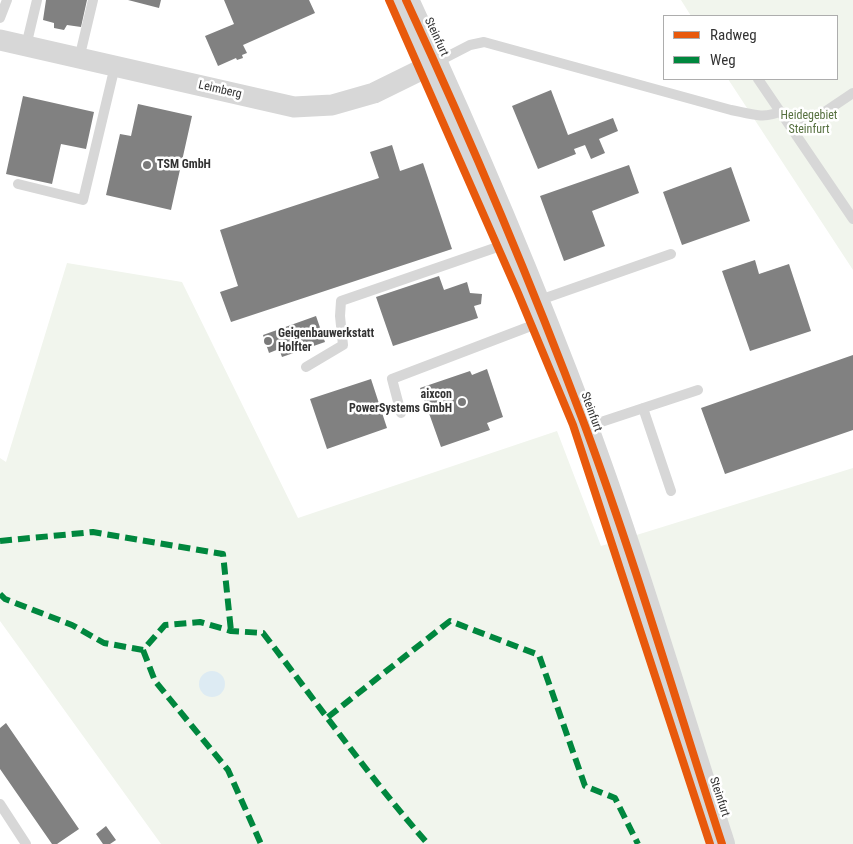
<!DOCTYPE html>
<html>
<head>
<meta charset="utf-8">
<style>
	body { margin:0 }
	#map { position:relative; width:853px; height:844px; overflow:hidden; background:#fff; font-family:"Roboto Condensed",sans-serif }
	canvas { display:block }
	.legend { position:absolute; left:663px; top:15px; width:175px; height:65px; box-sizing:border-box; background:#fff; border:1px solid #adadad; margin:0; padding:6px 9px; list-style:none; font-size:15px; color:#333 }
	.legend li { display:flex; align-items:center; gap:10px; height:25px }
	.legend b { width:25px; border:1px solid #adadad }
</style>
</head>
<body>
<div id="map">
<canvas width="853" height="844"></canvas>
<ul class="legend">
<li><b style="height:6px;background:#e8590c"></b>Radweg</li>
<li><b style="height:6px;background:#00873e"></b>Weg</li>
</ul>
</div>
<script>
const ctx = document.querySelector('canvas').getContext('2d');
ctx.lineJoin = 'round';
function fillPath(path, color) { ctx.fillStyle = color; ctx.fill(path, 'evenodd'); }
function stroke(path, color, width, dash) { ctx.strokeStyle = color; ctx.lineWidth = width; ctx.lineCap = dash ? 'butt' : 'round'; ctx.setLineDash(dash || []); ctx.stroke(path); }
function write(font, color, halo, rows, align = 'center') {
  ctx.font = font + ' "Roboto Condensed",sans-serif'; ctx.lineWidth = 5; ctx.setLineDash([]); ctx.textBaseline = 'middle'; ctx.strokeStyle = halo; ctx.fillStyle = color; for (const [text, x, y, turn = 0] of rows) {
    ctx.save(); ctx.translate(x, y); ctx.rotate((+turn || 0) * Math.PI / 180); ctx.textAlign = isNaN(turn) ? turn : align; if (halo) ctx.strokeText(text, 0, 0); ctx.fillText(text, 0, 0); ctx.restore();
  }
}
fillPath(new Path2D(`
	M681,0H853V270L728,79H837V16H691Z
	M67,263L182,282L298,518L557,431L601,546L853,468V844H161L0,621V458L6,462Z`), '#f1f5ed');
fillPath(new Path2D(`
	M199 684a13 13 0 1 1 26 0a13 13 0 1 1-26 0Z`), '#ddebf3');
fillPath(new Path2D(`
	M46,0H87L81,27L67,25L64,30L54,28V23L43,20Z
	M128,0H161L159,8Z
	M224,0H309L315,13L243,45L247,53L242,55L243,58L237,60L236,58L218,66L205,36L234,24Z
	M551,90L568,135L613,118L618,131L599,139L605,153L591,159L585,145L574,149L576,154L538,169L512,106Z
	M23,96L94,112L86,149L61,144L52,184L6,174Z
	M138,104L192,116L171,210L106,195L120,134L131,136Z
	M392,145L400,171L423,163L452,249L231,322L220,292L238,286L220,230L379,178L370,152Z
	M629,165L639,193L592,211L605,246L564,261L540,196Z
	M731,167L750,221L682,245L663,192Z
	M755,260L759,274L789,264L811,331L750,351L722,271Z
	M439,276L444,290L467,282L470,293L482,294L481,304L474,306L478,318L393,346L376,297Z
	M316,316L325,342L282,357L279,349L269,353L263,335Z
	M853,355V430L725,474L701,408Z
	M487,369L503,417L487,423L490,430L441,447L420,388L470,371L472,375Z
	M371,379L387,428L327,449L310,399Z
	M6,723L79,829L57,844H52L0,769V728Z
	M106,826L116,840L110,844H103L96,834Z`), '#818181');
stroke(new Path2D(`
	M0,18L7,0
	M26,46L37,0
	M79,59L93,0
	M435,63L470,45L484,42L731,110C747,113 765,120 780,111
	M758,79L853,219
	M795,132L853,93
	M18,184L83,200L115,66
	M537,301L671,254
	M306,367L343,345L340,316L341,301L512,242
	M643,408L671,491
	M401,413L392,379L544,321
	M586,427L698,390
	M0,804L26,844`), '#d7d7d7', 10);
stroke(new Path2D(`
	M0,40L294,107L332,105L374,93L435,63`), '#d7d7d7', 21);
stroke(new Path2D(`
	M406,0C471,140 531,282 585,426C636,564 677,705 722,844`), '#d7d7d7', 26);
stroke(new Path2D(`
	M0,541L93,532L223,554L231,631
	M0,594L5,599L72,625L104,643L143,650L165,625L200,622L231,631L263,633C318,704 369,777 428,844
	M143,650L155,681L228,770L261,844
	M328,717L450,621L539,655L585,786L615,798L638,844`), '#00873e', 6, [12, 6]);
stroke(new Path2D(`
	M389,0L518,293L573,425L710,844
	M406,0C471,140 531,282 585,426C636,564 677,705 722,844`), '#e8590c', 8);
for (const [x, y, r, color] of [
	[147,165,5,"#7a7a7a"],
	[268,341,5,"#7a7a7a"],
	[462,402,5,"#7a7a7a"]
]) { const dot = new Path2D(); dot.arc(x, y, r, 0, 2 * Math.PI); ctx.fillStyle = color; ctx.fill(dot); stroke(dot, '#fff', 2); }
write('12px', '#333', '#fff', [
	["Steinfurt",436,37,65],
	["Leimberg",220,90,13],
	["Steinfurt",591,412,70],
	["Steinfurt",719,797,72]
]);
write('12px', '#56703f', '#fff', [
	["Heidegebiet",809,116],
	["Steinfurt",809,130]
]);
write('bold 12px', '#333', '#fff', [
	["TSM GmbH",157,165],
	["Geigenbauwerkstatt",278,334],
	["Holfter",278,348],
	["aixcon",452,395,"right"],
	["PowerSystems GmbH",452,409,"right"]
], 'left');
</script>
</body>
</html>
